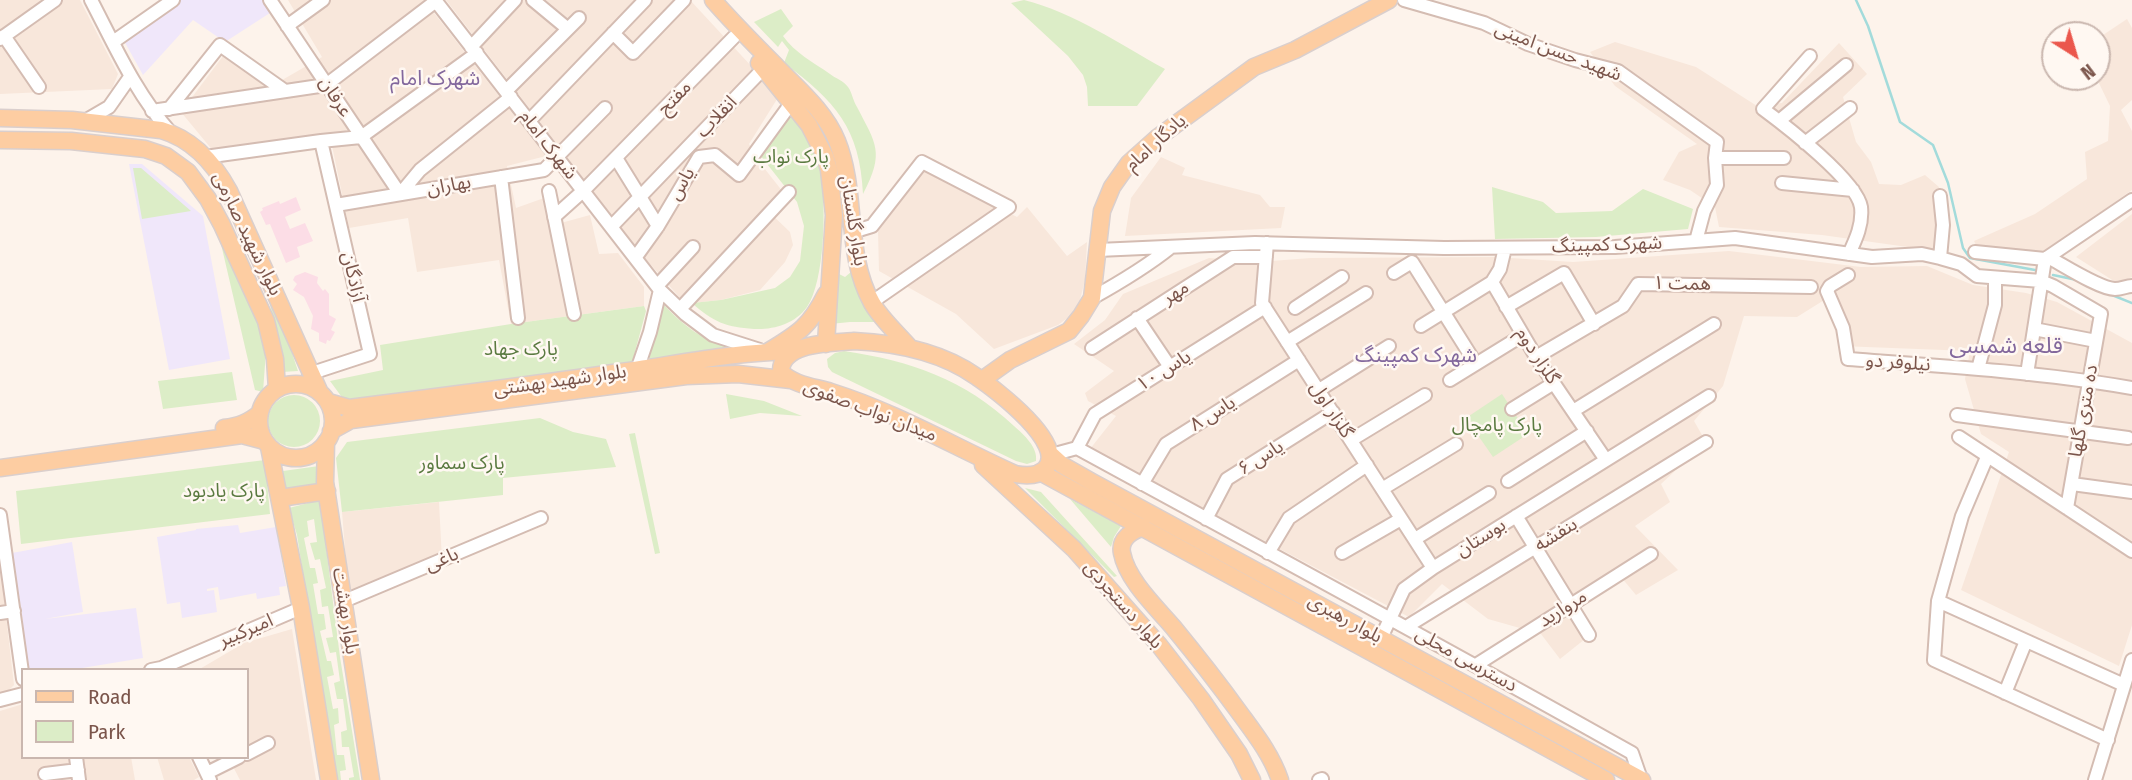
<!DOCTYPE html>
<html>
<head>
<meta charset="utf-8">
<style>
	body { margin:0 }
	#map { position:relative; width:2132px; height:780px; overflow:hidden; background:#fdf3eb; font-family:"Fira Sans Condensed",sans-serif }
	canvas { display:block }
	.legend { position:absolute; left:21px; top:668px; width:228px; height:91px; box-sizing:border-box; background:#fff8f2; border:2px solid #cab7af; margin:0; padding:9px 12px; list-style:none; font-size:21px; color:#7b554b }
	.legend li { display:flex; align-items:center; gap:14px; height:35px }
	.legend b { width:35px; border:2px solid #cab7af }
	.north { position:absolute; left:2041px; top:21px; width:70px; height:70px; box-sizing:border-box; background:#fff8f2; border:2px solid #cab7af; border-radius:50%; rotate:143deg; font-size:19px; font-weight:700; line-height:28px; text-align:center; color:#7b554b }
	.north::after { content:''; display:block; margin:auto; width:24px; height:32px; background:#eb574c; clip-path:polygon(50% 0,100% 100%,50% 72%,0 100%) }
</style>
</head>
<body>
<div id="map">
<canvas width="2132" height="780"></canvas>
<ul class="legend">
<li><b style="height:9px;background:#fdcda2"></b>Road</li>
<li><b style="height:19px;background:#dcedc7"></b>Park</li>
</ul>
<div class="north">N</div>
</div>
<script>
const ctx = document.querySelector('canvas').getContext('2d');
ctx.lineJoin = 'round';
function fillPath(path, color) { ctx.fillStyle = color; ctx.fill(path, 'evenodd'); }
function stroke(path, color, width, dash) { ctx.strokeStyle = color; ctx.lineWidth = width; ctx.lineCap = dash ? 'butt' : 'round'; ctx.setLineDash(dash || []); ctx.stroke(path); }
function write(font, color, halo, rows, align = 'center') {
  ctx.font = font + ' "Fira Sans Condensed","Noto Sans Arabic",sans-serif'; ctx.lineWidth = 5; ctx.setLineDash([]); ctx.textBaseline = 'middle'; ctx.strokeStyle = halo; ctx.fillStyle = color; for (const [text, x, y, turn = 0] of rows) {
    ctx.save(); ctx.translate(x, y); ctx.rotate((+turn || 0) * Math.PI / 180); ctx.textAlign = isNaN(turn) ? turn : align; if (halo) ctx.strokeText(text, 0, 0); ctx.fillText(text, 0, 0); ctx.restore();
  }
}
fillPath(new Path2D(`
	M0,0H80L118,74L112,89L0,94Z
	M288,0H424L546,156L507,166L516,208L544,198L550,226L590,215L599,254L618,253L644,287V306L511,324L499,260L417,272L408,218L349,228L330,136L214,152L181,112L223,56L270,87L322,57Z
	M446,0H690L779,96L749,144L757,159L783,192L768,211L790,232L793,245L785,262L760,290L721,300L692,303L681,299L643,256Z
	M2127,19L2132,28V100L2121,110L2132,131V190L2043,253L1976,245L1974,241L2035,214L2087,179L2085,152L2108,141L2110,106L2096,77L2097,39Z
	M1615,42L1696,67L1757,106L1782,103L1839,43L1867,74L1843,97L1856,142L1871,162L1879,184L1901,185L1925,175L1939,187L1936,251L1822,235L1719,227L1715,207L1690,190L1663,180L1679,152L1697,144L1615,86L1590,52Z
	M1161,157L1185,168L1182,175L1260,195L1270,207H1285L1281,228L1125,236L1131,198Z
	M924,170L1017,217L1027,207L1067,256L1087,242L1085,280L1079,304L1069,317L1058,325L994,349L956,314L879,271L878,231Z
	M2132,214V277L2117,283L2076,257Z
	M1729,251L1861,267L1927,266L1973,285L2026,293L2057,302L2132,343V625L2119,666L1961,590L2009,452L1981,434L1965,379L1970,351L1840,346L1829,297L1797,317L1744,316L1723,386L1694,421L1706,442L1661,484L1670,502L1635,526L1678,570L1636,595L1621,577L1568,615L1585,639L1560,659L1541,634L1488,619L1442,584L1409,617L1090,449L1116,416L1088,401L1085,393L1114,371L1074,344L1105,320L1123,294L1209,258L1258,262L1311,258L1495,257L1573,262Z
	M439,502L442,560L349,599L342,512Z
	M0,564L14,685L6,693H0Z
	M292,629L316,780H240L228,757H247V670H198L244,643Z
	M23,704V757H131L135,780H0V711Z
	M157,757H189L199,777L194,780H164Z`), '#f8e7db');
fillPath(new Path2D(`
	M180,0H266L273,11L225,42L193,20L143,75L123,39Z
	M129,164H142L203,216L230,359L169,370Z
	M238,525L240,533L276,527L286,586L279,587L280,595L257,599L256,593L220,600L218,587L207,589V591L214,590L217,612L182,618L180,602L167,604L157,537L196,530V529Z
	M72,542L83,612L45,619L136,608L143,658L70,670H28L20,622L23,621L12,553Z`), '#f0e7fa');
fillPath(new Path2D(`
	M296,197L301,210L285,217L290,229L305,223L313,241L297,247L300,257L286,263L270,224L266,225L260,212L263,210L262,208L279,201L280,204Z
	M305,272L318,277L317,283L323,291L325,289L329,294V315L336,319L331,330L335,332L330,341L327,340L326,344L319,341V333L311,329L313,316L304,297L293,290L297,284L293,280L295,276Z`), '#fcdde6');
fillPath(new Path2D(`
	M1024,0C1073,12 1121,45 1165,69L1137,106H1088L1087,87L1083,75L1068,56L1011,3Z
	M781,9L793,26L783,36C795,53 813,62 830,74C835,78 844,81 848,87C852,92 853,101 857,107C876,144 885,152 863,194C860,128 835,101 784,63L789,50L782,41L778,47L754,22Z
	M792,111C805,130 817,153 821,175C826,207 825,280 807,307C795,324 773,330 754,329C726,327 713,322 692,303L721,300L775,288L790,277L800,261L804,226L797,202L760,155Z
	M133,168H141L191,211L142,219Z
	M1492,187L1543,202L1556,213L1612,211L1643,189L1693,209L1688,229L1596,237L1495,239Z
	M221,244L267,337L263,392L255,390Z
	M851,272L860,297L877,322H850L830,324L839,274L845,277Z
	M267,293L287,338L298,371L282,372L279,341Z
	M663,304C684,326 703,341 732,348L649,359Z
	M644,306L646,311L632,363L354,401L341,396L330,381L383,370L380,345L511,324Z
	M844,351C911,361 964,379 1014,426C1024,435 1038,447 1036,461L1027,464L1016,461L832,372L828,367L827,359L835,353Z
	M232,372L237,400L163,409L158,381Z
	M726,394L764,401L802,416L760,413L730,419Z
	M1502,394L1528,434L1493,457L1466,418Z
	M268 421a26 26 0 1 1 52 0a26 26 0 1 1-52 0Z
	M540,418L573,432L606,439L616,467L503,478V495L342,512L336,458L347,442Z
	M635,433L660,553L655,554L629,434Z
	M265,460L270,514L21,544L16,491Z
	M319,466L322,488L286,493L283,471Z
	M1025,488L1041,492L1117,576L1114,577Z
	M1070,499L1121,526L1114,537L1111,547Z
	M320,500L340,657L360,780H349V778L354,777L349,747H342L341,732L347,730L343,699H337L334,683L340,681L336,652L330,653L326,638L333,637L328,606L322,607L320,590L326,588L320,559L315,560L310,543L317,542L314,519L307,521L309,536L304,538L310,568H315L318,583L313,584L318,614H324L326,629L320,631L327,661H331L334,675L327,677L333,709L338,708L339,723L334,725L337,755H344L346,770L340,771L341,780H335L297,535L289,508Z`), '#dcedc7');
stroke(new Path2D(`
	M1856,0L1868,26L1900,122L1933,145L1948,183L1963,248L1970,258L2035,270
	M2053,275L2077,280
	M2112,295L2132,303`), '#a3dbdb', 2.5);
const minor = new Path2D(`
	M91,0C115,46 136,94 171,133
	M270,0L400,194L420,170L511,97
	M435,0L660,290L685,314L713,335L760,350
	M533,0L568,29
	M1404,0L1484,23L1528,44L1575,60L1618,71L1717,142L1715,158L1717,185L1704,211L1696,241
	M287,26L323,0
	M613,33L633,53L684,0
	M4,36L39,87
	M0,39L55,0
	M113,42L173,0
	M471,47L515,0
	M1810,56L1763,109C1786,126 1857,181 1861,207C1863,224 1856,239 1849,254
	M506,91L579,18
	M169,109L220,45L285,91
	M152,111L326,85L436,1
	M85,121L109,107L130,77
	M529,121L645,0
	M1779,121L1846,65
	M1805,143L1850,108
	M205,157L321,141L361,137L477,53
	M616,158L658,226
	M1715,158H1784
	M501,177L518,318
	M1782,183L1853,190
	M549,191L574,314
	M1940,196L1943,225L1940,258
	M336,205L544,170L605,108
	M554,217L583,191L734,37
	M611,227L764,68
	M852,232L872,226L922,162L1009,207L872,302
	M1267,243L1262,303L1433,568
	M1505,248L1500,269L1492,282L1536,357L1606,460
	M1098,250L1255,243L1444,248L1615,247L1735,238L1872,257L1922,254L1940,258L1961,264L1977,276L2041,281L2053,286L2101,314L2067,508
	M1975,252L2045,259
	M2048,257C2063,265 2100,289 2115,289C2122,289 2126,286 2132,286
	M635,258L658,226L699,157L715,155L739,175L792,102
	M1394,273L1412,262L1476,364
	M1848,275L1830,286L1827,291L1843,328L1848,359C1943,366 2038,372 2132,388
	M657,286L693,247
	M1092,298C1119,283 1146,267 1171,247
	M1506,307L1564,273L1594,324
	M1295,308L1342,277
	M680,309L789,192
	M1137,318L1170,367
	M1421,326L1492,282
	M2034,329L2096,341
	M1287,342L1366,293
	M1092,348L1233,257H1266
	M1536,357L1623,306L1638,284L1811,287
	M1978,369L1995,305V278
	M637,370L650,332L660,290
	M312,373L370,354L321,141
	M2027,374L2045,259L2132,200
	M1450,380L1523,335
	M1319,390L1389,346
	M1512,409L1554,383
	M1573,411L1714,324
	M1957,415L2128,438
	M1959,437L2132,551
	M1351,440L1425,395
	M1077,448L1095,414L1265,307
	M1051,455L1077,448C1262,549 1448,649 1632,753L1641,779
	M1987,457L1962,516L1938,601L1934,660L2108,740
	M1508,481L1587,431
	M1142,484L1166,444L1299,360
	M2072,484L2132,492
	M1382,489L1456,444
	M0,515L23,679
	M1516,516L1589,635
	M1206,519L1227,479L1333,412
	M1415,539L1489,493
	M1268,553L1289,518L1367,465
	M1342,553L1401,519
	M344,601L541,518
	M1938,601L2124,685
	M0,613L14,611
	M1406,627L1706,442
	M1381,638L1404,589L1433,568L1709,396
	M1476,665L1651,554
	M151,670L161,668L301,608
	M2005,693L2026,641
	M0,700L23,694
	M247,754L268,743
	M76,757L79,780
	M199,757L210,780
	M207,773L239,757
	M45,774L78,770
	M1319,780L1322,779
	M2095,780L2132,660`);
const major = new Path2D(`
	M713,0C733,23 755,45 776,66C798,89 825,111 837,141C858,193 844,253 872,303C881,319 898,334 910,348
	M759,63L809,125L825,156L829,170L834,215L826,344
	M0,118L72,120L161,130C192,139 214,163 229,191L320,393
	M0,140L71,141L145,149L166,156L188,172L208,199L222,225L266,321L275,359L277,389
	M854,341C896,343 942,352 977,377C995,389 1069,445 1045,469C1037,477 1025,476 1015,474C953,446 895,412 831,392C815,387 793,385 781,372C780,342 832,343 854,341Z
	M769,351C799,333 810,326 826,294
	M982,380L1010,360L1069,331L1081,316L1092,298L1102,211L1112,187L1129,163L1157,138L1254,67L1295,50L1389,0
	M259 421a37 37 0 1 1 74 0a37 37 0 1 1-74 0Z
	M328,402L349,408C437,397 525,386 613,373C674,365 732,352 793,351
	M224,428C239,426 248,423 260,413
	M331,431L351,420L686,376L738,374L791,380
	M326,442L325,482L371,780
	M269,447L301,608L329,780
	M1051,455L1062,465L1092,482L1642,780
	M983,465L1074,549L1159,645L1201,699L1239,754L1252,780
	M0,468L242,435L265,441
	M1040,472L1606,780
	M280,498L327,491
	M1143,527C1132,531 1119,539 1122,553C1127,580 1156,607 1173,627C1196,655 1218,683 1239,712C1255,734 1271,754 1280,780`);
stroke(minor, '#d4bcb2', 16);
stroke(major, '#dacfcd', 19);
stroke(minor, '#fff', 12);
stroke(major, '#fdcda2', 16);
write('19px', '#7b554b', '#fff8f2', [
	["شهید حسن امینی",1558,52,21],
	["عرفان",335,97,57],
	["مفتح",675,98,-46],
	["انقلاب",717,117,-46],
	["یادگار امام",1156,143,-42],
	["شهرک امام",548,145,52],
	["یاس",682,184,-60],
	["بهاران",449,186,-10],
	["بلوار گلستان",853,221,81],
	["بلوار شهید صارمی",247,234,64],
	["شهرک کمپینگ",1607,245,-2],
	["آزادگان",353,277,77],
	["همت ۱",1682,284,1],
	["مهر",1176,293,-32],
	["گلزار دوم",1537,356,57],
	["نیلوفر دو",1898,363,4],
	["یاس ۱۰",1164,371,-32],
	["بلوار شهید بهشتی",560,381,-8],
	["گلزار اول",1331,410,57],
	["میدان نواب صفوی",870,411,21],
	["ده متری گلها",2084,411,-80],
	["یاس ۸",1213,414,-32],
	["یاس ۶",1261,458,-32],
	["بنفشه",1556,535,-32],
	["بوستان",1481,538,-32],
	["باغی",442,560,-23],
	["بلوار دستجردی",1123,605,49],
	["مروارید",1563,609,-32],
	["بلوار بهشت",345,611,81],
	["بلوار رهبری",1345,619,29],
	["امیرکبیر",246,631,-23],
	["دسترسی محلی",1466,660,29]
]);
write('19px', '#5a7a40', '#fff8f2', [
	["پارک نواب",791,158],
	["پارک جهاد",521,350],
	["پارک پامچال",1497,426],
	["پارک سماور",462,464],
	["پارک یادبود",224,492]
]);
write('21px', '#83689d', '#fff8f2', [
	["شهرک امام",435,79],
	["شهرک کمپینگ",1416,356]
]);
write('23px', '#83689d', '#fff8f2', [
	["قلعه شمسی",2006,347]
]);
</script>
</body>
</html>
